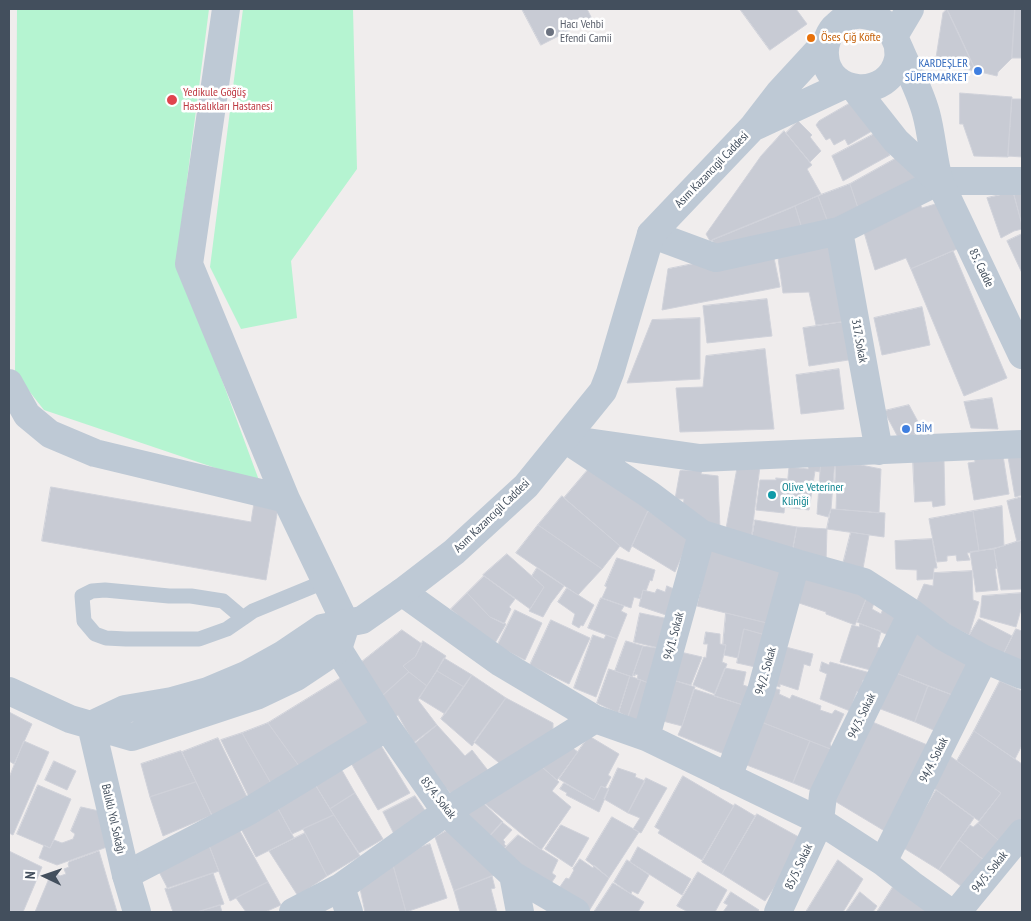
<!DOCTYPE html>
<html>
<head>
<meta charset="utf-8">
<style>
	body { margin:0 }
	#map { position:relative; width:1031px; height:921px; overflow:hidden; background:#f0eded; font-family:"PT Sans Narrow",sans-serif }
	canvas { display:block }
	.frame { position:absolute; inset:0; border:10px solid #434f5d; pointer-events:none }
	.north { position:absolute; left:20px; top:851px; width:50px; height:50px; -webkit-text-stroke:4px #fff; paint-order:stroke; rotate:273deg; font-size:14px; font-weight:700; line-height:20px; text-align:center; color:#434f5d }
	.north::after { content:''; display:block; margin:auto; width:18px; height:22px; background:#434f5d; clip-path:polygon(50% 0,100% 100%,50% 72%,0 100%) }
</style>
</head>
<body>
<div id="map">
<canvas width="1031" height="921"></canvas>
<div class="frame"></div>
<div class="north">N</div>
</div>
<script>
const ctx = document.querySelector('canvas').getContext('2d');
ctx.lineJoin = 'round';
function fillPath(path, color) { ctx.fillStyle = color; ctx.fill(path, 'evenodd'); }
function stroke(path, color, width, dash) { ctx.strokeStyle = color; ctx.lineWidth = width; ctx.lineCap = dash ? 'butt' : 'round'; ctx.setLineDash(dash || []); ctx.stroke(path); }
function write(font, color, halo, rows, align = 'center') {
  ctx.font = font + ' "PT Sans Narrow",sans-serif'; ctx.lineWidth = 5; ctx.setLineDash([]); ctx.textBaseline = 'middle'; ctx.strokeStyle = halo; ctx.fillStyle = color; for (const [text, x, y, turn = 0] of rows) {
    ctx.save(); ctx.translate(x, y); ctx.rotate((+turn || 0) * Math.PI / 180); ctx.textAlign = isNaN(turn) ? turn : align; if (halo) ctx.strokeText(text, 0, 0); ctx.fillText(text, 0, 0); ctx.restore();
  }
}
fillPath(new Path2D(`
	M17,9H209L177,258L260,483L44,410L15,373Z
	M243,9H353L357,169L291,261L297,318L241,329L210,267Z`), '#b5f4d1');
const building = new Path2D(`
	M522,9H587L592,19L541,45Z
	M740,9H796L807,24L770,50Z
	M947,9L958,32L976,71L935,64L943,13Z
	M947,9H1015L1012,58L998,72L997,76L976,71Z
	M1015,9H1022V58H1012Z
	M960,93L1012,97L1008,157L974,156L963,124H960Z
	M1012,99H1022V157L1008,156Z
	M854,101L872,131L848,145L845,139L834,145L830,138L826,140L816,125L819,121Z
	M798,121L812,135L810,137L821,151L810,162L786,133Z
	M784,131L812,165L807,169L821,194L791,208L710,241L706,234L761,156Z
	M878,132L890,155L843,181L832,156Z
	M902,155L921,179L860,214L850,184Z
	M850,184L860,214L830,228L818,196Z
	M1022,189V225L1013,191Z
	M1013,192L1022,225V229L1014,231L1001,238L987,198Z
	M818,196L830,228L804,235L795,206Z
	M918,200L922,208L939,203L957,249L911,269L906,258L875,270L861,222Z
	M795,206L804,235L719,252L712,240Z
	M1022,234V273L1007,241Z
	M835,241L849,321L816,325L809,292L783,293L777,251Z
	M772,248L780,287L662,310L668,269Z
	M953,251L1007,378L964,396L911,269Z
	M767,299L772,336L707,343L703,306Z
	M922,307L930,345L882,355L874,318Z
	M700,318V379L627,383L652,320Z
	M849,321L855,359L809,366L803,328Z
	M765,349L774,429L680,432L676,388L703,387L706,356Z
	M839,369L844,409L801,414L796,375Z
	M992,398L998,429L971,428L964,402Z
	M909,405L923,431L900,441L884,411Z
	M1002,449L1009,494L974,500L968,463L975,462L974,453Z
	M1022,454V495L1015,497L1008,457Z
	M809,460L821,461L820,472L815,471L809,510L785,507L789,467L808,469Z
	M835,460L831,509L828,517L817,514L820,472L821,461Z
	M913,460L944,461L945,505L933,507L932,501L915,502Z
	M592,465L649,509L629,552L620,546L564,498Z
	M836,465H861L881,469L879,513L836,509L837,483H835Z
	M760,466L751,540L725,534L737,468Z
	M702,470L701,474L718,476L720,530L682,513L684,499H675L680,471Z
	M776,478L787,479L784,513L756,510L760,480H776Z
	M51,487L251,522L254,503L278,508L266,580L42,541Z
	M562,496L620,546L602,569L538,525Z
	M1022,497V540L1017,542L1007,501Z
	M1002,506L1004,546L979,551L973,511Z
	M831,509L885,513L884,537L827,529Z
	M648,511L669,523L690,537L675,572L632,546Z
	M973,511L979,551L967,553L970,560L957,561L956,555L947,556V561L937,562L929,519Z
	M755,520L797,527L791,557L751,545Z
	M538,525L602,569L578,595L516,553Z
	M797,527L827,529L826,562L792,555Z
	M851,532L869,535L862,574L842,568Z
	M932,539L937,568H934L933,579L917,580V570L896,569L895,541Z
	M1022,540V589L1001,590L994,549Z
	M710,547L782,572L767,623L697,606Z
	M994,549L997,568L995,569L998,590L976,592L970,552Z
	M507,554L544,587L530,609L483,575Z
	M617,558L655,570L652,581L650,580L646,591L643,590L641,599L634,597L631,608L602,598L607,587L605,586Z
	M537,568L564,586L551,603L543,617L529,611L544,587L532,576Z
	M972,571L973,600L979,602L969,635L914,607L924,584L933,586L934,573Z
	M798,573L867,597L855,625L826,614V612L790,600Z
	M484,576L515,599L509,607L511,609L504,624L490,617L467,593Z
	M667,586L674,589L669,616L639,606L643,590L655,593L657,589L665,592Z
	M567,588L594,605L583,626L581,625L579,628L572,624L575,614L558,602Z
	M467,593L490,617L506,624L495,643L478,634L451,609Z
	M1022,593V606L1016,627L980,617L982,596Z
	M867,597L875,600L872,609L881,614L884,606L900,616L893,637L857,622Z
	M601,598L624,606L621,611L627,614L617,639L588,628Z
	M515,610L542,623L525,660L497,646Z
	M640,613L669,619L663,649L634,642Z
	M726,613L767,623L769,636L744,629L738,658L724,655L726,645H723Z
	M979,619L1012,636L1002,657L967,639Z
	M551,620L590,638L569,684L530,665Z
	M860,624L881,631L877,647L888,651L878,672L840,662L852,625L859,627Z
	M744,629L769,636L760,668L737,663Z
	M1016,629L1022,631V665L1003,655Z
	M402,630L422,644L415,657L403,666L409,672L380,698L354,668Z
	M915,631L976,666L963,699L896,673Z
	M706,632L720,634V644L726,645L722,662L727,664L715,694L693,685L704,657L706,658L708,644H704Z
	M593,635L604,639L606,635L617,639L596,697L574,688Z
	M423,641L446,656L427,686L409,672L403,666L415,657Z
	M626,641L643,646L632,677L615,671Z
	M778,645L813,654L810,666L804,664L798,690L780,684V687L765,682Z
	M643,646L663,649L652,684L637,679L638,675L635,674V676L633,675Z
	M676,651L702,657L691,685L669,679Z
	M444,658L472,675L464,687L437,671Z
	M822,662L829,665L830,662L874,674L872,682L863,680L860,693L857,691L850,711L820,699L827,674L820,671Z
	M725,668L746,672L743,685L755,689L746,706L714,696Z
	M609,669L630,676L618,713L597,703Z
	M437,671L464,687L445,714L419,698Z
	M409,672L427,686L418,700L437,725L414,744L398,715L395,717L380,698Z
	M896,673L928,686L915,722L878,708Z
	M472,675L506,698L472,746L441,719Z
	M630,676L641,680L628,717L619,712Z
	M341,678L370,724L299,766L268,723Z
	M666,678L695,687L682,726L655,719Z
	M641,680L656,686L643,722L628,717Z
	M1000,681L1022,691V745L1015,759L974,731Z
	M928,686L963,699L945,735L915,722Z
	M770,687L780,690L779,694L790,699L792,695L821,706L820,710L832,714L835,710L844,714L830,744L833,750L756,720Z
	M694,689L746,706L729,756L678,735L682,726Z
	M506,698L553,723V728L551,736L504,767L474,742Z
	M9,712L32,724L14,764L9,761Z
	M756,720L810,741L793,783L739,762Z
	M870,721L937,749L888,833L828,797Z
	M268,723L299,766L272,785L242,733Z
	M437,725L465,756L472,750L490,773L454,797L434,775L411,745Z
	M974,731L1022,764V820L1003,844L978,823L1001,793L957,761Z
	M242,733L272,785L249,797L221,740Z
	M589,736L619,754L608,775L611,777L605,788L601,786L594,800L559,779Z
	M218,738L249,801L214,820L182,752Z
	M377,739L410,793L378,810L347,756Z
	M24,741L49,752L13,835L9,833V778Z
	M810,741L833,750L815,792L793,783Z
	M564,742L578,752L557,780L535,761Z
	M181,751L196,782L150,797L141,764Z
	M950,756L1001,793L979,821L931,786Z
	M534,760L559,782L552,791L571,807L541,850L477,797Z
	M54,761L76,771L67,790L45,780Z
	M339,765L355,793L330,809L313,781Z
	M618,768L636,774L635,777L645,781L628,813L604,799Z
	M683,776L734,806L702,860L658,833L660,830L655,827Z
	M646,778L667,788L641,833L633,829L640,818L628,813Z
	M313,781L334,815L292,834L275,803Z
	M196,782L212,815L163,836L150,797Z
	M564,783L594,800L601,786L609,789L599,812L566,795L567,793L560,789Z
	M38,785L71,799L50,848L17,834Z
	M936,790L974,818L939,870L902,847Z
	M355,793L383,839L359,853L330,809Z
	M415,796L428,815L395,836L383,812Z
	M477,797L503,822L485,841L458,818Z
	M275,803L294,838L256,857L239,825Z
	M735,804L755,816L722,874L702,862Z
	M81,807L99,811L107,847L57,865L39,858L44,845L50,848L54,840L62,843L73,839L75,834L71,831Z
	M757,814L806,841L765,901L722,874Z
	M334,815L360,856L327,876L303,829Z
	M612,817L639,832L609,878L586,860Z
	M502,822L512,830L503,840L505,842L504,844L506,846L500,852L487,839Z
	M978,823L1003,844L987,863L959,840L970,825L973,827Z
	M236,824L268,882L230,901L207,840Z
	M561,825L589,838L572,867L545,849Z
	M452,828L500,873L454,891L435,837Z
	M305,833L327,876L298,896L269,851Z
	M518,835L558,860L552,873L556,876L548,888L500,853Z
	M207,840L219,871L168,889L156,866Z
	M959,840L989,864L969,892L939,870Z
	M430,844L447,898L406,912L393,865L414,849Z
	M638,847L691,879L682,895L630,862Z
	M9,851L42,867L23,912H9Z
	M99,851L117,912H35L50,876L54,879L57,874L60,876L66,874L64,869L69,867L68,864L69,862Z
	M580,859L593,868L594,865L609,878L589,911L557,891L566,878L569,879L574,870L573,869Z
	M627,860L649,875L638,894L632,891L631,894L614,882Z
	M838,860L863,879L843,912H806Z
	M393,865L406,912H365L359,884Z
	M698,872L727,890L715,912H688L677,906Z
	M213,873L224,904L197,912H173L165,889Z
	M492,876L495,888L491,889L497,912H460L454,891Z
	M268,882L281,905L265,912H246L236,898Z
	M613,883L644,902L638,912H594Z
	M893,887L928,912H877Z
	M731,892L759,910L757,912H723L728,905L724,903Z
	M860,892L877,906L873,912H846Z
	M220,905L222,912H197Z`);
fillPath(building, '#c8cbd4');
stroke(building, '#d0d2da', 1);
stroke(new Path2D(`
	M105,590L169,596H191L223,601L243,618L227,629L199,639H126L106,638L95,634L84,621L82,596L92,591Z
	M243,618L253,611L326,581`), '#bec9d5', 15);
stroke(new Path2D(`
	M226,9L189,264L286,499L346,624
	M839,231L879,451
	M651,234L716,258L839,231L939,181H1022
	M9,383L27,415L50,434L95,453L286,499
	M565,439L650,495L702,534L796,563L864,582L912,613L942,636L984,659L1022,675
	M573,440L700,458L1022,444
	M402,592L501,663L595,719L646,737L820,821L883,862L911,884L950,912
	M338,649L387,727L446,812L513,875L576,912
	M646,737L702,534
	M728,777L761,691L796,563
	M883,862L984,659
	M126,875L249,811L387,727
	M513,875L520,912
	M341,887L349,912
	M293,912L341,887L446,812L595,719
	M778,912L820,821L823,795L912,613
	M957,912L1022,833`), '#bec9d5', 28);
stroke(new Path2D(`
	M894,36L910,9
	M898,47C898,51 899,55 898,59C890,100 827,97 825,55C824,45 829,31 837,25C839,23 843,19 846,18C859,11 878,16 888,27C894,34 896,42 900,50C909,71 920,91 926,113C932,135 933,158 939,180C941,186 944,192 947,197C953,210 959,222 965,235C984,275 1003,315 1022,355
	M855,89L896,141L939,181
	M756,126L844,85
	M9,691L70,719L132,737L256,696L296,677L338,649L346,624
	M91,725L125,709L172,701L208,691L246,675L282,655L322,628L362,620L402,592L454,552L526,486L603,391L610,373L651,234L752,128L779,93L826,42
	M91,725L126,875L137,912`), '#bec9d5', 28);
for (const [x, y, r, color] of [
	[550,32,5,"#6b7280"],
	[811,38,5,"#e8710a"],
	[978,71,5,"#3f7fe0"],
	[172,100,6,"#e0444e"],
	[906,429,5,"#3f7fe0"],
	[772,495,5,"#0f9aa8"]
]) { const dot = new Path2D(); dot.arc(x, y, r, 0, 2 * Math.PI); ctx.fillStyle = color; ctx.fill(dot); stroke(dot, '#fff', 2); }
write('12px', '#5b616d', '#fff', [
	["Hacı Vehbi",560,25],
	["Efendi Camii",560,39]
], 'left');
write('12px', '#c56008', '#fff', [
	["Öses Çiğ Köfte",821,38]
], 'left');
write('12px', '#366cbe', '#fff', [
	["KARDEŞLER",968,64],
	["SÜPERMARKET",968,78],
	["BİM",916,429,"left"]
], 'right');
write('12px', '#be3a42', '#fff', [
	["Yedikule Göğüş",183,93],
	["Hastalıkları Hastanesi",183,107]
], 'left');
write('12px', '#434f5d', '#fff', [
	["Asım Kazancıgil Caddesi",712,170,-46],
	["85. Cadde",981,268,64],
	["317. Sokak",859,341,80],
	["Asım Kazancıgil Caddesi",492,516,-44],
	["94/1. Sokak",674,636,-75],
	["94/2. Sokak",766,671,-74],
	["94/3. Sokak",862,716,-64],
	["94/4. Sokak",934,760,-63],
	["85/4. Sokak",438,798,52],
	["Balıklı Yol Sokağı",113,819,77],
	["85/5. Sokak",799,867,-65],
	["94/5. Sokak",990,872,-51]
]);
write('12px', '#0d838f', '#fff', [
	["Olive Veteriner",782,488],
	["Kliniği",782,502]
], 'left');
</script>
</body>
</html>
